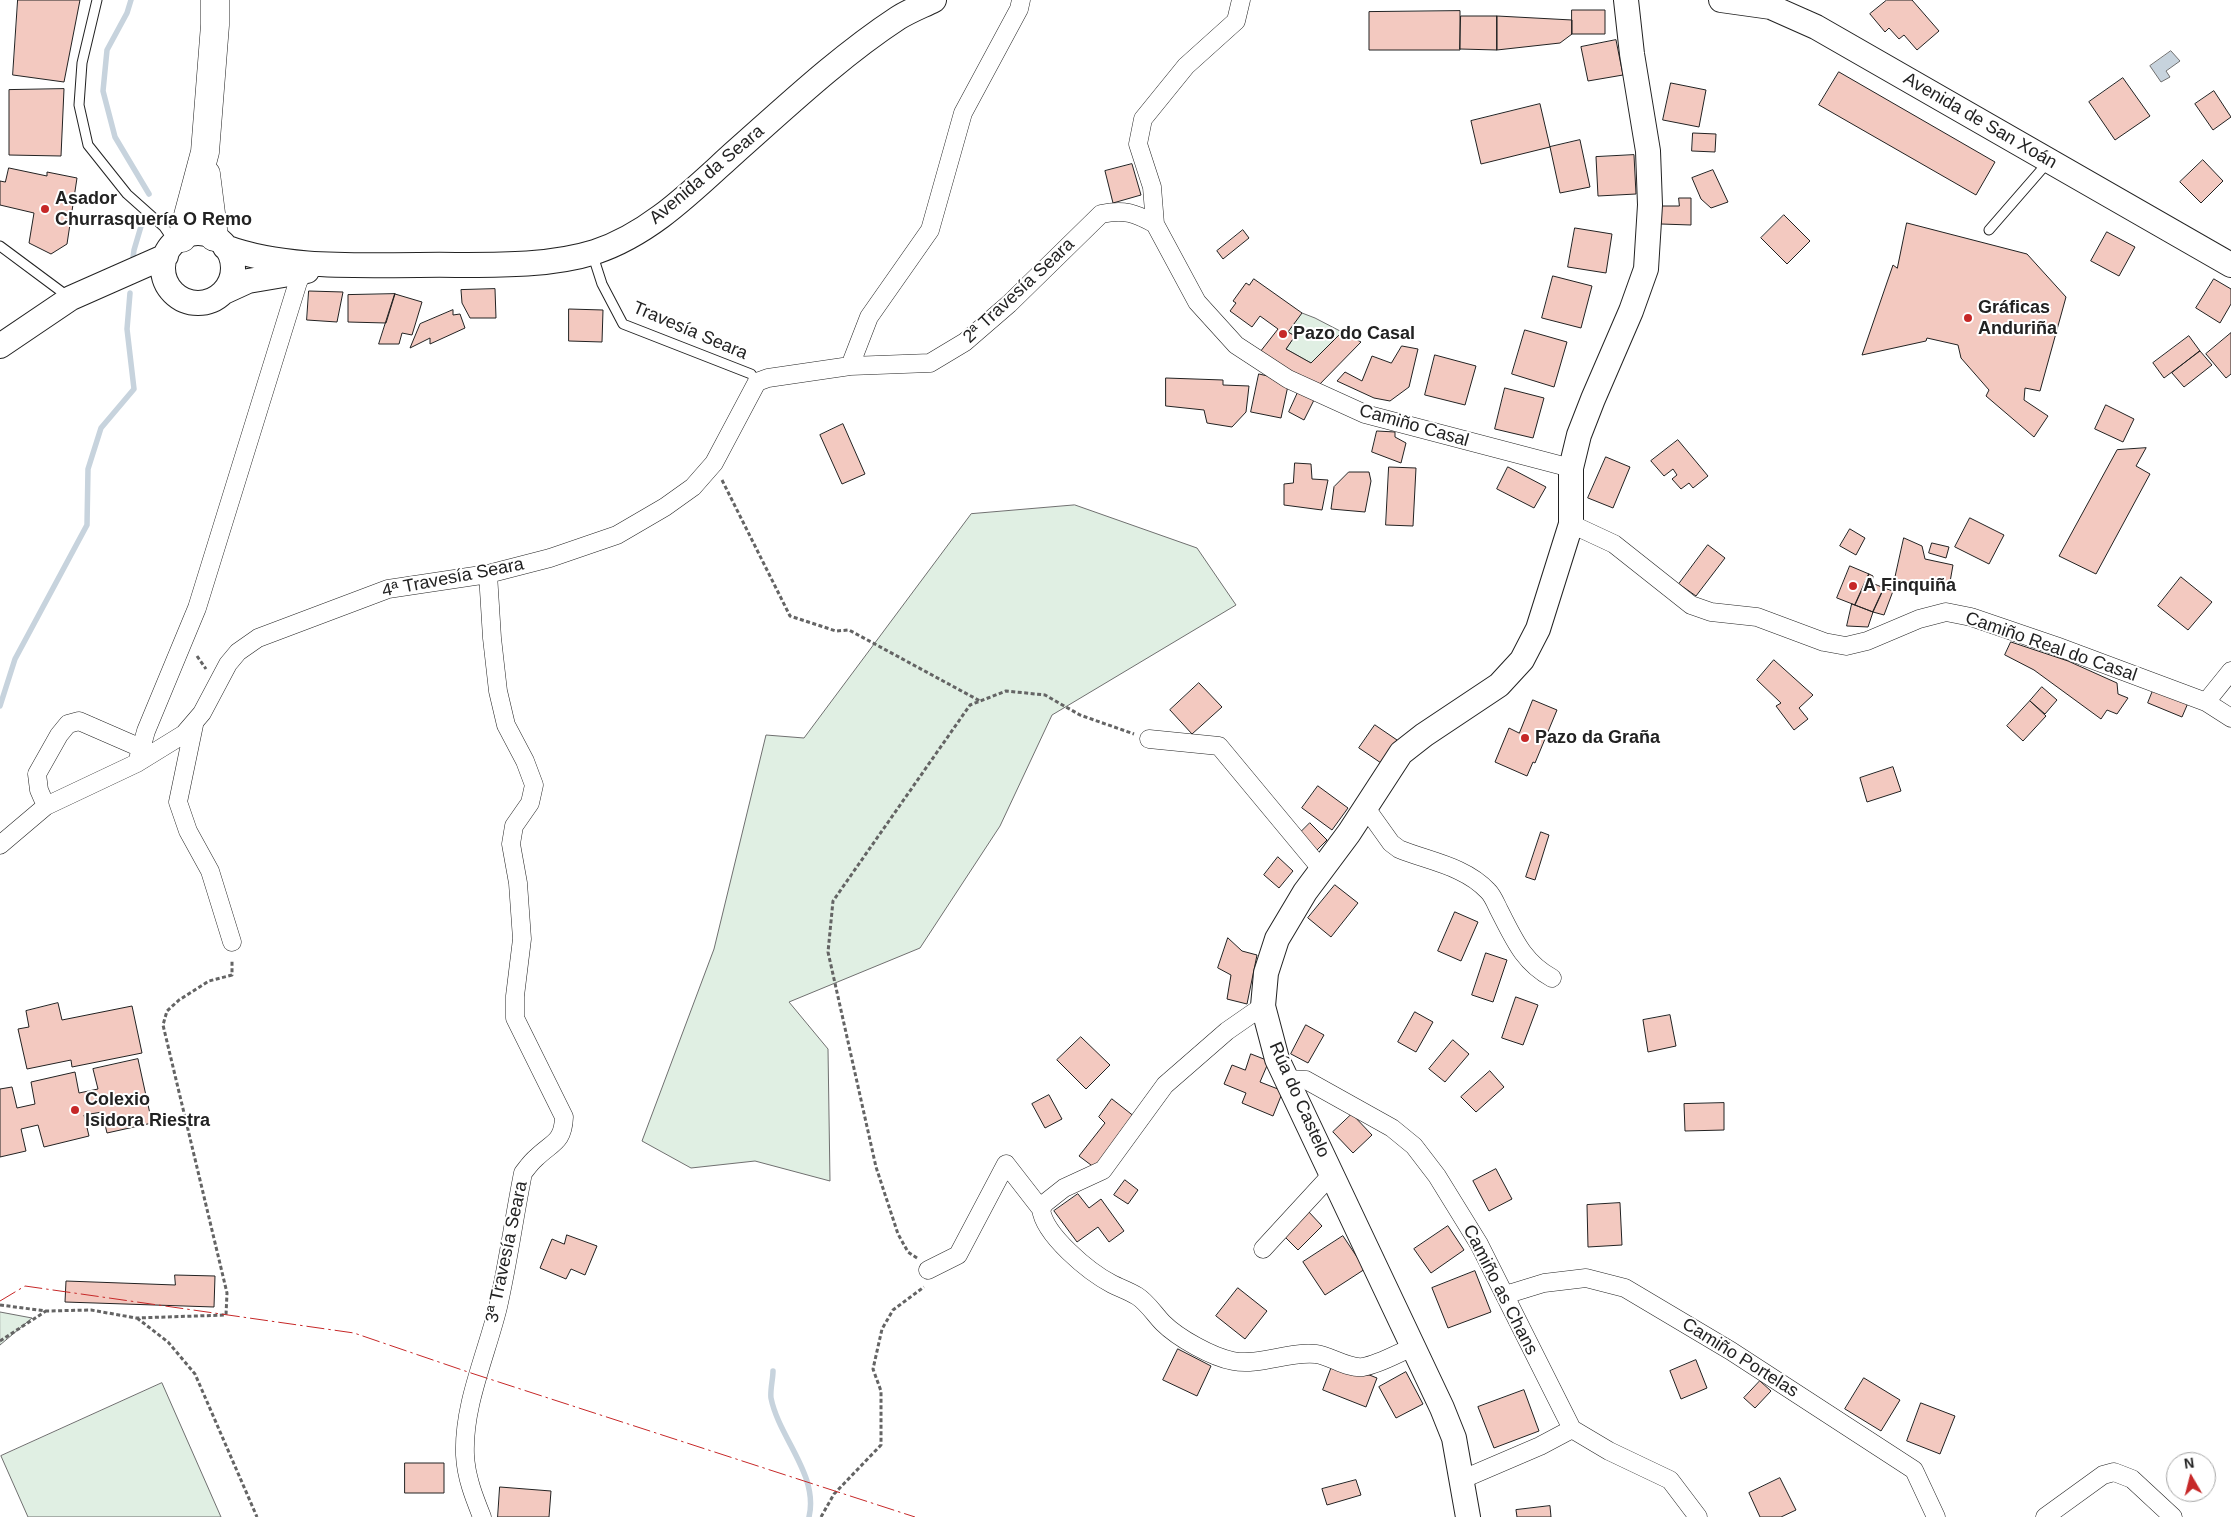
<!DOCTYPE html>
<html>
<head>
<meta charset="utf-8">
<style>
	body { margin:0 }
	#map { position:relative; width:2231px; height:1517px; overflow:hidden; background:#fff; font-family:Arial,sans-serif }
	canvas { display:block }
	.north { position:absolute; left:2166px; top:1452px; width:50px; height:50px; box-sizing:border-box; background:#fff; border:1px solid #a7a7a7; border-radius:50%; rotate:352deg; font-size:14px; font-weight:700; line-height:20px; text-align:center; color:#222 }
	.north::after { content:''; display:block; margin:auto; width:18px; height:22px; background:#c62828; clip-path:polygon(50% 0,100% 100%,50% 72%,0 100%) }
</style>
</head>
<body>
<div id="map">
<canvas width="2231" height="1517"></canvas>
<div class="north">N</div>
</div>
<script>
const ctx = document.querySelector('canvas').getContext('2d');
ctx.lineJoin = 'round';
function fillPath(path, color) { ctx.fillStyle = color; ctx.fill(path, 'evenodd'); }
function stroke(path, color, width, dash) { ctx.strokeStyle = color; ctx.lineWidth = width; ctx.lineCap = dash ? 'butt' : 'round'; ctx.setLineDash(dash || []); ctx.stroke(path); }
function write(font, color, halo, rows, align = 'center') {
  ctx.font = font + ' Arial,sans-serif'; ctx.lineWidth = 4; ctx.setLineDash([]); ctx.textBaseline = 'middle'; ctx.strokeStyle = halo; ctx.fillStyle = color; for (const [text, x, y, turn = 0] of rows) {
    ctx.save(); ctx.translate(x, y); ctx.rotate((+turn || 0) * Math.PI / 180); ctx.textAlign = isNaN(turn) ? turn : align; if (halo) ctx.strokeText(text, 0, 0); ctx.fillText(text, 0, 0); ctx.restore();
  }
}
const green = new Path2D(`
	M1302,313L1315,318L1342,332L1311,363L1286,349L1295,336L1288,332Z
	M1075,505L1197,548L1236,605L1052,715L1000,826L920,948L789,1002L828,1049L830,1181L755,1161L691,1168L642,1141L714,949L766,735L804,738L971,514Z
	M0,1312L32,1318L0,1345Z
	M162,1383L221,1517H28L1,1456Z`);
fillPath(green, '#e0efe3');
stroke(green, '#6f6f6f', 1);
const water = new Path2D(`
	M2171,51L2180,61L2166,71L2170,77L2161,82L2150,66Z`);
fillPath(water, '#c7d3dd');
stroke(water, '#6f6f6f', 1);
stroke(new Path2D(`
	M131,0L127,13L107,50L103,91L115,137L149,194
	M132,265L134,250L142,223
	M0,706L15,659L87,525L88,469L101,428L134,389L127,329L130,293
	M773,1371C773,1379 770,1390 771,1398C779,1438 819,1475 809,1517`), '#c7d3dd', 5.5);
const building = new Path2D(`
	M18,0H80L64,82L13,75Z
	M1887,0H1912L1939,31L1917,50L1904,35L1899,39L1889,28L1885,32L1870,14Z
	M1572,10H1605V34H1572Z
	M1460,11V50H1369V12Z
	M1461,16H1497V50L1460,49Z
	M1497,16L1572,20V34L1560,43L1497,50Z
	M1616,40L1623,75L1588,81L1581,47Z
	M1839,72L1995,162L1976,195L1819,105Z
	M2123,78L2150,116L2115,140L2089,102Z
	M1671,83L1706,90L1699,127L1663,120Z
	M64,89L61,156L9,155V90Z
	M2214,91L2231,117L2213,130L2195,104Z
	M1540,104L1550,147L1481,164L1471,121Z
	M1693,133L1716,134L1715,152L1692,151Z
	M1580,140L1590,187L1560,193L1550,147Z
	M1634,155L1636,194L1598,196L1596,157Z
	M2203,160L2223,181L2201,203L2180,182Z
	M1132,164L1141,195L1113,203L1105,171Z
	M9,168L47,176V172L77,178L67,244L51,254L29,243L34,213L0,205V181L5,182Z
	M1713,170L1728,202L1711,208L1701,199L1692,178Z
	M1679,198H1691V225L1661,224V206H1679Z
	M1784,215L1810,241L1787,264L1761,238Z
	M1907,223L2027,254L2066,297L2040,391L2025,388L2024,400L2048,416L2034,437L1986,396L1989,390L1961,358L1958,345L1927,338L1926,341L1862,355L1893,265L1897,268Z
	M1575,228L1612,234L1606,273L1568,267Z
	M1243,230L1249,238L1223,259L1217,251Z
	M2107,232L2135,247L2119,276L2091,261Z
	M1553,276L1592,286L1581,328L1542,318Z
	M1254,279L1302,313L1288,332L1295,336L1286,349L1311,363L1342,332L1361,342L1316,388L1260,352L1278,329L1260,316L1252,327L1230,311L1236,303L1233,301L1246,283L1249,285Z
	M2214,279L2231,289V304L2220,323L2196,308Z
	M495,289L496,318H470L462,303L461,290Z
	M309,291L343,292L337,322L307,320Z
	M395,294L422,302L412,335L402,333L399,344H379Z
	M395,294L386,323L348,322V295Z
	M569,309L603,310L602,342L569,341Z
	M453,310V315L460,314L465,328L430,344V338L410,348L420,324Z
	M1525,330L1567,342L1554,387L1512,374Z
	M2231,333V374L2226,378L2206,354Z
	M2189,336L2200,351L2164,378L2153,363Z
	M1402,346L1418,349L1409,387L1390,401L1374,398L1337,381L1345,372L1362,381L1372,356L1391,363Z
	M2200,351L2212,365L2184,387L2172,373Z
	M1435,355L1476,366L1465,405L1425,395Z
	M1259,374L1289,381L1281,418L1251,412Z
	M1166,378L1223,380V385L1249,386L1246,412L1232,427L1207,423L1204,410L1166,406Z
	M1505,388L1544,398L1533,438L1495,429Z
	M1299,390L1315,398L1304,420L1289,412Z
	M2106,405L2134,419L2123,442L2095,429Z
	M843,424L865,474L842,484L820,435Z
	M1377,431L1395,432V437L1406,443L1401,463L1372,452Z
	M1678,440L1708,476L1693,488L1689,483L1681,489L1672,479L1677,475L1673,469L1664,476L1651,461Z
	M2146,448L2136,466L2150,474L2096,574L2059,556L2117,450Z
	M1606,457L1630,467L1613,508L1588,498Z
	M1295,463L1311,464L1312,479L1328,480L1322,510L1284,505V484L1293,483Z
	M1389,467L1416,468L1413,526L1386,525Z
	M1508,467L1546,487L1534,508L1497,489Z
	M1349,472H1369L1371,481L1365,512L1331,509L1334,487Z
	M1970,518L2004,535L1989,564L1955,547Z
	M1850,529L1865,538L1856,555L1840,546Z
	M1904,538L1922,546L1925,559L1953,565L1950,582H1944L1941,588L1923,583L1914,593L1894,583Z
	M1932,543L1949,547L1946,558L1929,553Z
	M1708,545L1725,558L1696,596L1679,584Z
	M1850,566L1869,574L1855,605L1837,598Z
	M1869,574L1873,576L1872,583L1884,588L1873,612L1855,605Z
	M2181,577L2212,602L2188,630L2158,606Z
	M1884,588L1893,591L1884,615L1873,612Z
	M1852,604L1873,612L1868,627L1847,626Z
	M2011,642L2068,661L2117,683L2118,694L2128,698L2117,714L2107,710L2101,719L2034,670L2005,655Z
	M1774,660L1813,695L1799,708L1808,719L1794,730L1776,706L1781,703L1757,680Z
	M1199,683L1222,707L1192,734L1170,710Z
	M2042,687L2057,700L2045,714L2030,701Z
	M2154,688L2188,703L2182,717L2148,703Z
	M1533,700L1557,710L1535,763L1533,762L1527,776L1495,762L1509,728L1519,733Z
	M2030,701L2046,716L2023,741L2007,726Z
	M1375,725L1397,740L1381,763L1359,748Z
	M1893,767L1901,791L1867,802L1860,778Z
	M1318,786L1348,808L1332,830L1302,808Z
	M1310,823L1327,840L1316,851L1298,835Z
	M1541,832L1549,835L1535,880L1526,877Z
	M1278,857L1293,871L1279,888L1264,875Z
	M1335,885L1358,903L1331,937L1308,918Z
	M1455,912L1478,922L1461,961L1438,951Z
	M1228,938L1242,951L1257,955L1247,1004L1227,999L1231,975L1218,968Z
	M1486,953L1507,960L1493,1002L1472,995Z
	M1516,997L1538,1005L1523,1045L1502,1038Z
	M58,1003L62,1020L132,1006L142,1053L72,1067L71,1060L27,1069L18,1029L29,1027L26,1011Z
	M1415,1012L1433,1022L1416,1052L1398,1042Z
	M1670,1015L1676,1046L1648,1052L1643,1020Z
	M1306,1025L1324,1035L1308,1063L1291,1054Z
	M1081,1037L1110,1065L1086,1089L1057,1060Z
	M1453,1040L1469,1054L1445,1082L1429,1069Z
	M1251,1054L1269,1061L1260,1082L1283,1091L1273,1116L1242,1103L1246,1093L1224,1084L1232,1065L1245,1070Z
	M138,1059L152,1123L107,1133L102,1112L84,1115L89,1136L44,1147L38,1125L21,1129L26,1151L0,1157V1089L12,1087L17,1108L35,1104L31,1082L75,1072L79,1093L98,1089L93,1069Z
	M1490,1071L1504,1087L1476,1112L1461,1097Z
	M1049,1095L1062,1119L1045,1128L1032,1104Z
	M1112,1099L1135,1117L1095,1168L1079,1156L1105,1123L1099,1117Z
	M1724,1103V1130L1685,1131L1684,1104Z
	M1352,1114L1372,1135L1353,1153L1333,1132Z
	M1496,1169L1512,1199L1489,1211L1473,1181Z
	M1125,1180L1138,1190L1128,1204L1114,1195Z
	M1078,1194L1089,1208L1101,1199L1124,1231L1109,1242L1098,1227L1077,1242L1054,1211Z
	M1620,1203L1622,1245L1588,1247L1587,1205Z
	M1308,1211L1322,1226L1298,1250L1283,1235Z
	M1448,1226L1464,1250L1431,1273L1414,1249Z
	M567,1235L597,1246L585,1275L571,1269L566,1279L540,1268L552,1239L564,1244Z
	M1343,1236L1365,1269L1325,1295L1303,1262Z
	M1475,1271L1491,1312L1448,1328L1432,1288Z
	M175,1275L215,1276L214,1307L65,1302L66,1281L175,1285Z
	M1238,1288L1267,1311L1245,1339L1216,1316Z
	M1178,1349L1211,1366L1197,1396L1163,1380Z
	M1696,1360L1707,1388L1681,1399L1670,1371Z
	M1334,1361L1377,1378L1366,1407L1323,1390Z
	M1406,1372L1423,1404L1396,1418L1379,1387Z
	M1864,1378L1900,1400L1881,1431L1845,1409Z
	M1760,1381L1771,1391L1755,1408L1744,1398Z
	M1524,1390L1539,1431L1494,1448L1478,1407Z
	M1921,1403L1955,1416L1940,1454L1907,1441Z
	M405,1463H444V1493H405Z
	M1780,1478L1796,1510L1781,1517H1760L1749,1493Z
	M1356,1480L1361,1495L1327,1505L1322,1489Z
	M500,1487L551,1491L549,1517H498Z
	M1550,1506L1551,1517H1517L1516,1510Z`);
fillPath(building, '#f3c9c0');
stroke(building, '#222', 1);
const lane = new Path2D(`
	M97,0L82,63L79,105L88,145L127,194L164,227L175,243
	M1989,230L2049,161
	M0,246L70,298
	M592,253L602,284L623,324L751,374L757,382`);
const street = new Path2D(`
	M1241,0L1236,21L1186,66L1143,119L1138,144L1152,187L1155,224L1197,302L1236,345L1288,379L1365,414L1571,468
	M850,366L869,317L930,230L963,113L1019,9L1021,0
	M1571,524L1614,544L1691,605L1711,612L1757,617L1824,642L1846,646L1867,641L1919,619L1946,612L1971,617L2056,646L2206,702L2231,718
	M2206,702L2231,671
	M194,725L178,802L188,831L210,871L232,942
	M1149,739L1219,746L1322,870
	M137,763L146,731L197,608L298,282L304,271
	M46,806L39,790L37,774L59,735L68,724L79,721L141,748
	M1366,808L1391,843L1399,849C1428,861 1465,866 1488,891C1493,896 1496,904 1499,910C1514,939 1523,962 1552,978
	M0,845L46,806L137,763L184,734L202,713L228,664L238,652L258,638L388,589L488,574L550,558L617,535L665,507L693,487L714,463L757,382L768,378L850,366L930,363L965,342L1009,304L1101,214C1124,209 1135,213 1155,224
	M1263,1006L1227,1031L1165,1085L1103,1170L1064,1188L1045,1203L1041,1209C1044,1235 1089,1272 1112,1284C1120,1288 1129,1291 1137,1296C1147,1302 1155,1315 1163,1323C1178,1338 1212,1357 1233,1361C1260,1366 1289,1351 1316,1354C1331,1356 1348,1369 1363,1367C1380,1364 1398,1353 1413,1347
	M1286,1079L1306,1080L1392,1128L1414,1146L1437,1176L1479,1244L1572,1429L1609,1451L1670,1480L1698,1517
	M1263,1249L1332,1174
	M928,1270L958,1255L1006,1164L1041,1209
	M1505,1295L1544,1283L1586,1278L1625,1288L1731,1351L1914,1470L1936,1517
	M1463,1479L1540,1446L1572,1429
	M482,1517C474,1497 466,1477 465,1455C463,1405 486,1356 498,1307C508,1263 514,1218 523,1173C527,1168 531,1162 536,1158C552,1142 563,1143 564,1117L515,1018V996L522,939L518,883L511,844L514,826L530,803L534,785L525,761L506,725L498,691L492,638L488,574
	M2045,1517L2103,1475L2114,1472L2132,1479L2173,1517`);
const secondary = new Path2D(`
	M1721,0L1771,7L1816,27L2231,265
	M163 268a35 35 0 1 1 70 0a35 35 0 1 1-70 0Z
	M225,247C284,269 356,265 419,265C475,264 541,269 595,252C650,234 692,191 734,153C786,107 840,56 898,18C909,11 922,6 934,0
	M224,292L248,281L307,271
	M0,346L71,298L166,256
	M1468,1517L1454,1438L1442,1408L1277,1059L1263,1006L1266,973L1277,939L1305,892L1349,833L1401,753L1424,735L1499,685L1522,660L1538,629L1571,524V468L1579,435L1593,399L1631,311L1646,269L1650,205L1648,151L1632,54L1626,0`);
const highway = new Path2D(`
	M206,174L214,237
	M182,238L205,152L215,25V0`);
stroke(lane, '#222', 11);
stroke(street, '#222', 19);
stroke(secondary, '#222', 26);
stroke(highway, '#222', 29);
stroke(new Path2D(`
	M722,480L790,616L836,631L849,630L980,701
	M197,656L206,669
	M917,1258L908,1252L898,1234L876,1167L828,952L833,901L970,705L1006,691L1045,695L1080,715L1134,734
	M0,1305L46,1311L91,1310L136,1318L226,1315L227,1293L163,1025L167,1011L179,1000L209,981L232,975V960
	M137,1318L168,1342L195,1374L257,1517
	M0,1341L46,1311
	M821,1517L834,1494L881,1445V1391L873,1369L882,1329L893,1310L924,1287`), '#646464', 3, [4, 2.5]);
stroke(lane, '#fff', 9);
stroke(street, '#fff', 18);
stroke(secondary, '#fff', 24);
stroke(highway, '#fff', 28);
stroke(new Path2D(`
	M0,1301L25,1286L354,1333L471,1373L915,1517`), '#c62828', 1, [18, 4, 2.5, 4]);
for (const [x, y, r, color] of [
	[45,209,5,"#c62828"],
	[1968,318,5,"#c62828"],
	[1283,334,5,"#c62828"],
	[1853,586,5,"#c62828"],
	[1525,738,5,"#c62828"],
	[75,1110,5,"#c62828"]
]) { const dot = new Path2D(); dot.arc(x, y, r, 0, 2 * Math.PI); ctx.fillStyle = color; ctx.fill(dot); stroke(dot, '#fff', 2); }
write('18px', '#222', '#fff', [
	["Avenida de San Xoán",1980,121,30],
	["Avenida da Seara",707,175,-40],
	["2ª Travesía Seara",1019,291,-43],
	["Travesía Seara",690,331,23],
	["Camiño Casal",1414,426,16],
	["4ª Travesía Seara",453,578,-11],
	["Camiño Real do Casal",2051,647,19],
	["Rúa do Castelo",1299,1100,66],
	["3ª Travesía Seara",507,1252,-78],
	["Camiño as Chans",1500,1290,63],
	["Camiño Portelas",1740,1358,32]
]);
write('bold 18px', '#222', '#fff', [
	["Asador",55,199],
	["Churrasquería O Remo",55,220],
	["Gráficas",1978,308],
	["Anduriña",1978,329],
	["Pazo do Casal",1293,334],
	["A Finquiña",1863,586],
	["Pazo da Graña",1535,738],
	["Colexio",85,1100],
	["Isidora Riestra",85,1121]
], 'left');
</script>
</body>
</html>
